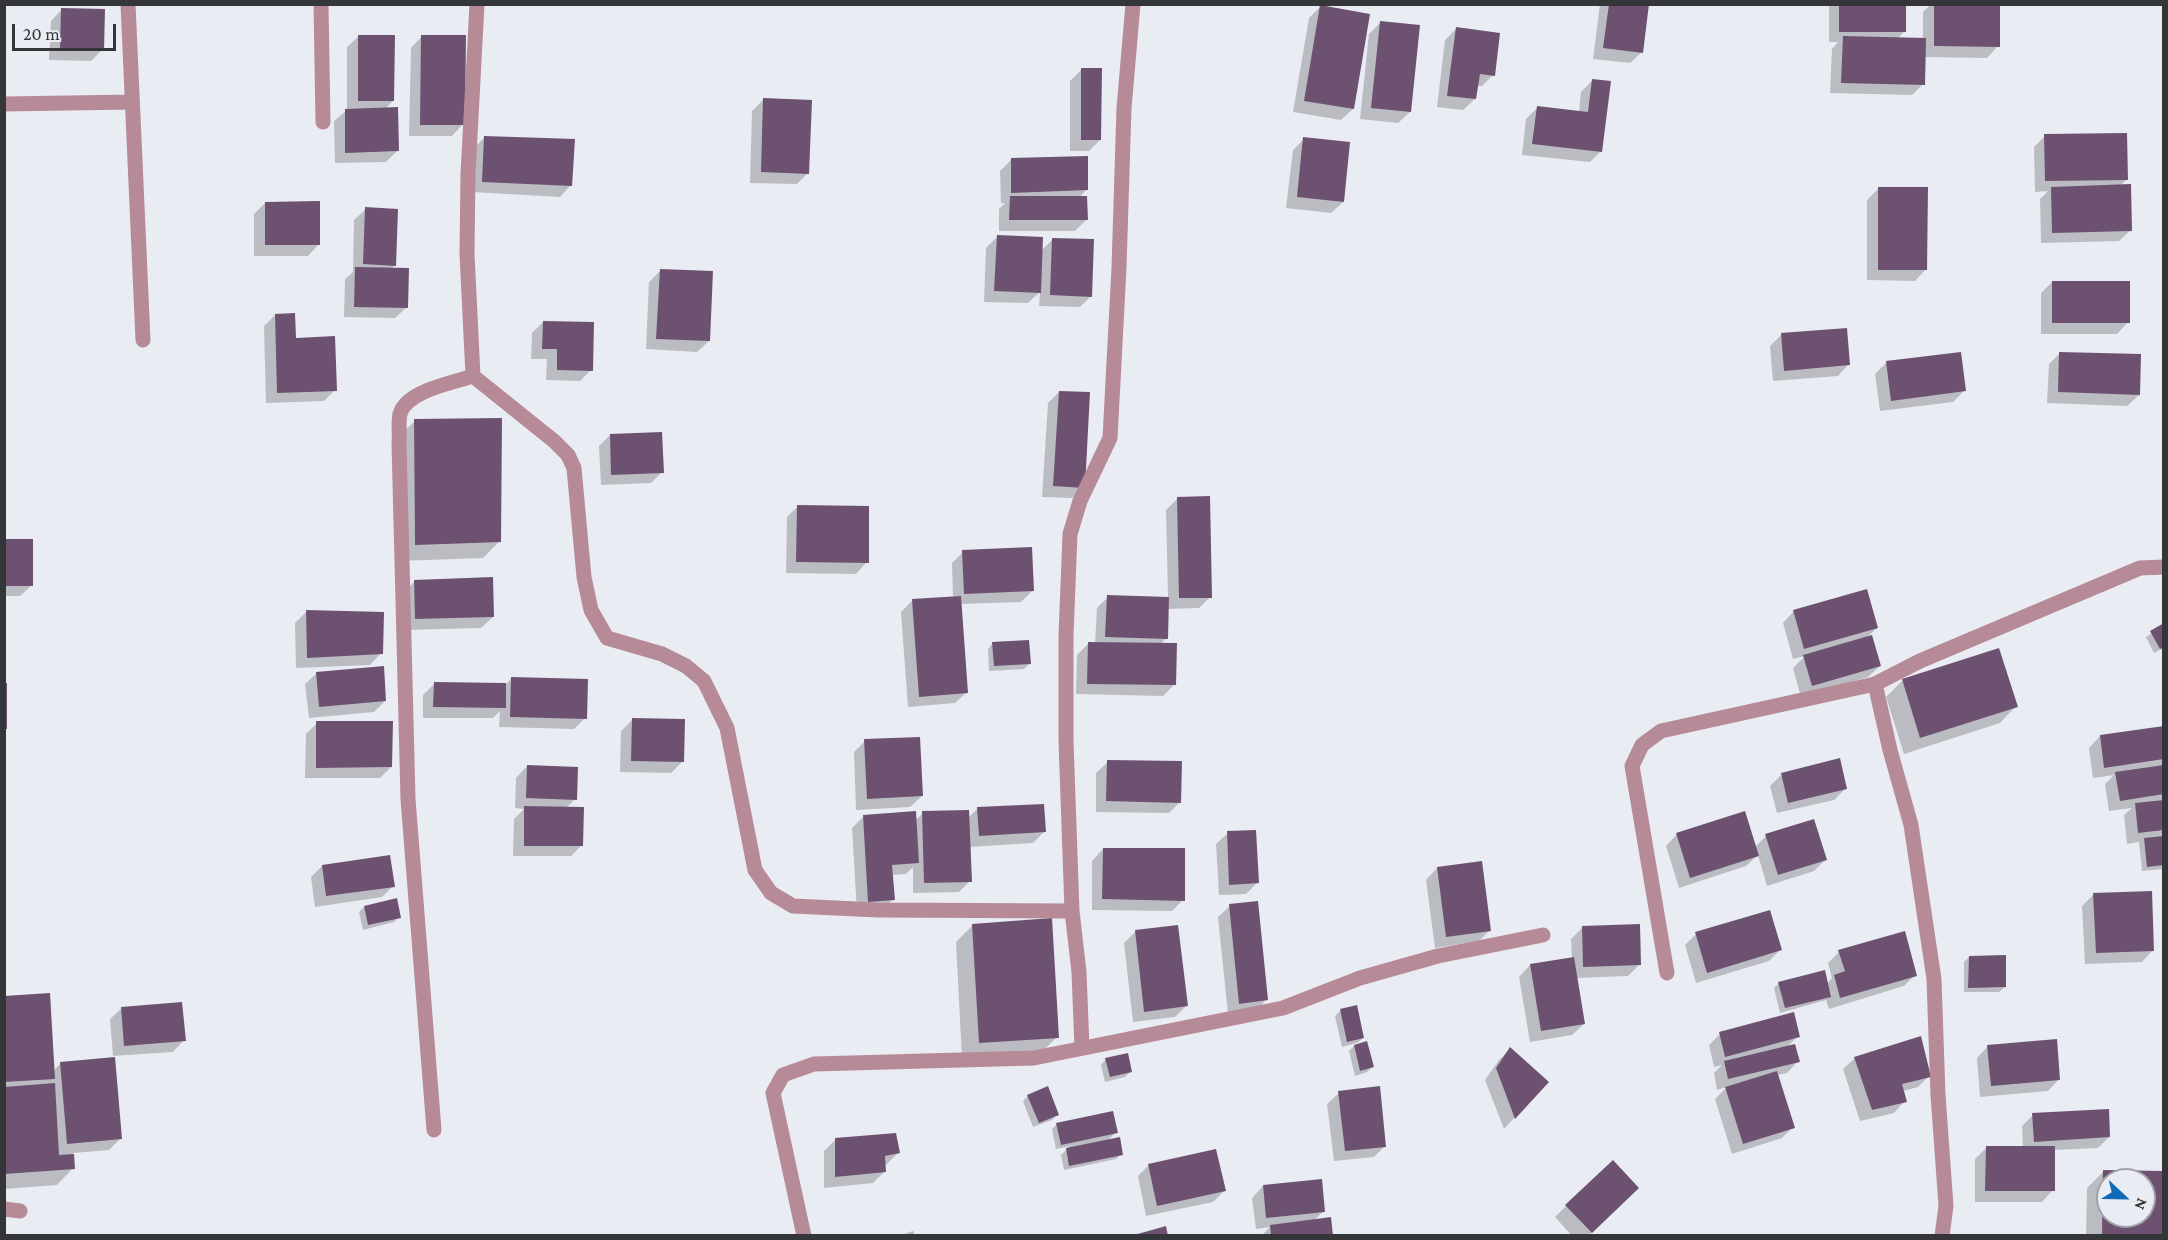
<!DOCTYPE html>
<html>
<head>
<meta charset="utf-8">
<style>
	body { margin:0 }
	#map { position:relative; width:2168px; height:1240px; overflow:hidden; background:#e9ecf3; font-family:"Crimson Pro",serif }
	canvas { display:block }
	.frame { position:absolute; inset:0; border:6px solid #353639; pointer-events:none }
	.north { position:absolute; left:2096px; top:1168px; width:60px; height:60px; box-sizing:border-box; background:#e9ecf3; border:2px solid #a1a3a9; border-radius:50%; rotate:112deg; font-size:16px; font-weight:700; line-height:24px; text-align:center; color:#353639 }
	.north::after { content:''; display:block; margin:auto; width:21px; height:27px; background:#106ab7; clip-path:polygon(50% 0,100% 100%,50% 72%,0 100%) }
	.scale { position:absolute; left:12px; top:24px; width:104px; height:27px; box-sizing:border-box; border:3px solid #353639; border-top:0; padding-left:8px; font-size:18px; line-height:21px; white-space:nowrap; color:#353639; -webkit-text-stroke:4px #e9ecf3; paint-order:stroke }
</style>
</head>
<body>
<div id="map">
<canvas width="2168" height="1240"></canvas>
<div class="frame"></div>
<div class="north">N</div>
<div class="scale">20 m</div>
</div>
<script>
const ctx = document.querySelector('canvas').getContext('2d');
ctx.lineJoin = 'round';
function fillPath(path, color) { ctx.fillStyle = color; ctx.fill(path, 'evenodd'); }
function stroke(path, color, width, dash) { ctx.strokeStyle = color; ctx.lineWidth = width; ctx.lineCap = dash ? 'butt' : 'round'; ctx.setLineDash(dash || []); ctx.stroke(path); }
fillPath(new Path2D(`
	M1600,4H1648L1642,52L1630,63L1593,59Z
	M1829,4H1905V31L1897,39H1923V12L1931,4H1999L1998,46L1987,58L1924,57L1923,84L1912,95L1830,93L1832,49L1838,42H1829Z
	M1320,7L1353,109L1341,120L1293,112L1309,18Z
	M62,9L102,50L91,61L49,60L51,21Z
	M1380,23L1410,112L1398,123L1360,119L1369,34Z
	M1456,29L1493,75L1482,86H1476L1475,99L1463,110L1437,107L1445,40Z
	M359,36L393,101L385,109L397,151L386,162L335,163L334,121L347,110V47Z
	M422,36L463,124L452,136H409L411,48Z
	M1081,70L1100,140L1089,151H1070V81Z
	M1592,81L1601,151L1590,162L1522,155L1526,119L1537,108L1579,113L1581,92Z
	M763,100L808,173L797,184L750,183L752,111Z
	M2045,136L2127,179L2120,186L2131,230L2119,241L2041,243L2040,199L2048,191L2035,192L2034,147Z
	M485,137L571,185L560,197L472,192L474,148Z
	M1304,139L1343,202L1331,213L1286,208L1293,150Z
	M1011,160L1086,190L1079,198L1086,220L1075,231H999V209L1005,203H1001L1000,171Z
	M1878,189L1926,269L1915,281L1867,280V200Z
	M265,203L319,244L308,256H254V214Z
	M366,209L395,265L391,269L407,307L395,318L344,317L345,279L353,272L354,220Z
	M997,237L1041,251L1053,239L1091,296L1080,307L1039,306L1040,292L1028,303L984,302L986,248Z
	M661,270L709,341L697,352L646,349L649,282Z
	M2052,282L2128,322L2117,334H2041V293Z
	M275,315L335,390L324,401L266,403L264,326Z
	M543,322L591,370L580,381L546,380L547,359H531L532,333Z
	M1781,335L1849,364L1838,376L1773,381L1770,346Z
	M2060,353L2139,395L2127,406L2047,403L2049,364Z
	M1886,363L1964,391L1953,402L1880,411L1875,374Z
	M1059,392L1083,487L1072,498L1042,497L1048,403Z
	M415,421L500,541L483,558L398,561V437Z
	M610,435L662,472L651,483L601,485L599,446Z
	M1177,499L1210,597L1199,608L1167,609L1166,638L1160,645L1175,684L1163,696L1076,694L1077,655L1088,644H1095L1097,608L1108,597L1168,599L1166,510Z
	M798,506L867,562L856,574L786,573L787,517Z
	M4,541L32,585L20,596H4Z
	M963,552L1032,591L1021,602L960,604L967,692L955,703L908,707L901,612L912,601L953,598L952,563Z
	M414,582L493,617L481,628L404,630L403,593Z
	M1794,611L1877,628L1865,639L1880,666L1868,677L1801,697L1793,668L1805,656L1793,659L1783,623Z
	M306,612L381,653L370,665L296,668L295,623Z
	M2164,625V648L2154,653L2146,637Z
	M993,643L1029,664L1024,669L989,671L988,649Z
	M317,673L385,701L374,712L309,718L305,684Z
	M512,678L585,718L574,729L499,727L500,711L493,718H423V695L434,684H506Z
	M1903,680L2016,706L2000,723L1904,754L1886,697Z
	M632,720L683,761L671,773L620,772L621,731Z
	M317,723L391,767L380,778H305L306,734Z
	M2164,727V798L2160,802L2164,801V869L2142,871L2139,842L2127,844L2124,815L2132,808L2109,811L2105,784L2114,775L2093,778L2089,748L2100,736Z
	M865,741L922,796L910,807L856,810L854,752Z
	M1108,762L1180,802L1169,813L1096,812V773Z
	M527,766L575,799L566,808L582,845L571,856H513L514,819L524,809L515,808L516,778Z
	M1782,774L1845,789L1834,800L1777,813L1770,786Z
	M978,808L1044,832L1033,843L969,847L970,881L959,892L913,893V867L906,874L892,875L893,899L882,911L857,912L852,828L863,817L915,821L923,813L968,818Z
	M1228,833L1257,883L1246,894L1219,895L1216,844Z
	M1677,834L1755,847L1766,836L1825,860L1814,871L1767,886L1758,855L1746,866L1679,888L1666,846Z
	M1103,849L1183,900L1172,911L1092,910V861Z
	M322,866L393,886L382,897L315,907L311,877Z
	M1437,868L1490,930L1479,941L1435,948L1426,880Z
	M2094,894L2153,950L2142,962L2085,964L2082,906Z
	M1230,906L1266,1000L1255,1011L1228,1014L1218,917Z
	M364,907L399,917L394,922L363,930L359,912Z
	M973,925L1057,1037L1040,1054L962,1059L956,942Z
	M1583,927L1639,965L1628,976L1576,978L1584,1024L1572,1035L1530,1042L1519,977L1530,965L1572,959L1571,939Z
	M1135,932L1186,1006L1175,1017L1133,1022L1124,943Z
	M1696,934L1780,950L1769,961L1696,983L1685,945Z
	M1839,952L1915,975L1904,986L1829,1009L1826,1000L1780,1013L1774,988L1779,983L1827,984L1832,978L1828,963Z
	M1969,957L2005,987L1999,992H1964V962Z
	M4,997L53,1071L60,1064L120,1139L109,1150L73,1153V1168L57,1185L4,1189Z
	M122,1008L184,1040L173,1052L113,1056L110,1019Z
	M1340,1011L1363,1038L1357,1043L1342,1047L1335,1016Z
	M1720,1034L1798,1036L1787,1047L1798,1061L1787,1073L1777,1075L1793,1127L1782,1138L1732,1154L1715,1099L1727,1087L1717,1090L1714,1073L1722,1065L1714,1067L1709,1045Z
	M1354,1046L1372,1067L1367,1072L1355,1076L1349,1051Z
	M1988,1046L2059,1079L2048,1091L1980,1097L1977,1058Z
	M1510,1049L1547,1082L1504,1129L1485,1080L1499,1060Z
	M1855,1058L1929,1076L1918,1087L1903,1091L1905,1101L1894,1113L1860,1121L1843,1069Z
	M1106,1059L1131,1071L1125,1077L1105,1082L1101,1065Z
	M1339,1093L1385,1146L1374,1157L1334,1161L1327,1104Z
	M1028,1096L1057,1114L1052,1120L1033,1127L1023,1101Z
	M2033,1115L2109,1137L2098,1148L2054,1150L2053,1190L2042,1202H1975V1159L1986,1148H2023L2022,1126Z
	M1057,1124L1116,1132L1107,1141L1121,1154L1116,1159L1064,1170L1061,1155L1070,1146L1056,1149L1052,1129Z
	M835,1140L898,1153L887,1164L884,1165V1172L873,1183L824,1188V1151Z
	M1149,1165L1224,1191L1213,1202L1146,1216L1138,1176Z
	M2104,1171L2164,1173V1236H2086L2087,1188ZM2108,1180H2144V1216H2108Z
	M1263,1186L1323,1211L1314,1221L1332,1236H1261L1270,1227L1256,1229L1252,1198Z
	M1626,1199L1588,1236H1572L1555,1217L1566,1206Z
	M913,1231L915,1236H898Z`), '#0003');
fillPath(new Path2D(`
	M1609,4H1649L1643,53L1603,48Z
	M1839,4H1906V32H1839Z
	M1934,4H2000V47L1934,46Z
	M1320,5L1370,14L1354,109L1304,101Z
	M61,8L105,9L104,51L60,49Z
	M1380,21L1420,25L1411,112L1371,108Z
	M1456,27L1500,33L1495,76L1480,74L1476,99L1447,96Z
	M358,35H395L394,101H358Z
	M421,35H466L465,125H420Z
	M1843,36L1926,38L1925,85L1841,83Z
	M1081,68H1102L1101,140H1081Z
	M1592,79L1611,81L1602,152L1532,144L1537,106L1588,112Z
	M763,98L812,100L809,174L761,172Z
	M398,107L399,151L345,153V109Z
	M2127,133L2128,180L2045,181L2044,134Z
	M484,136L575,139L572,186L482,182Z
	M1303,137L1350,142L1344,202L1297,197Z
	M1088,156V190L1011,193V158Z
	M2131,184L2132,231L2052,233L2051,187Z
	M1878,187H1928L1927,270H1878Z
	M1010,196H1087L1088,220H1009Z
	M320,201V245H265V202Z
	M365,207L398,209L396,266L363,264Z
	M997,235L1043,237L1041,293L994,291Z
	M1052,238L1094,239L1092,297L1050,295Z
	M355,267L409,268L408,308L354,307Z
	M660,269L713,271L710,341L656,339Z
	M2052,281H2130V323H2052Z
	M295,313L296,338L335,336L337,391L277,393L275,314Z
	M543,321L594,322L593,371L557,370V349H542Z
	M1847,328L1850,365L1784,371L1781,333Z
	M1961,352L1966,391L1891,401L1886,361Z
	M2059,352L2141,354L2140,395L2058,392Z
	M1059,391L1090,392L1085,488L1053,486Z
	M502,418L501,542L415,545L414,419Z
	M662,432L664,473L611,475L610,434Z
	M1210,496L1212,598H1179L1177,497Z
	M797,505L869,506V563L796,562Z
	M4,539H33V586H4Z
	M1032,547L1034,591L964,594L962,550Z
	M493,577L494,617L415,619L414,580Z
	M1867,589L1878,628L1804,649L1793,610Z
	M1107,595L1169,597L1168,639L1105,637Z
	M961,596L968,693L919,697L912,599Z
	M306,610L384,612L383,654L307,658Z
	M2164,623V647L2160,649L2150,631Z
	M1872,635L1881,666L1812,686L1803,655Z
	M1029,640L1031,664L994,666L992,642Z
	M1088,642L1177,643L1176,685L1087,684Z
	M1999,648L2018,707L1920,738L1902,679Z
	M384,666L386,701L319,707L316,672Z
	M511,677L588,679L587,719L510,717Z
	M434,682L506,683V708L433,707Z
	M4,683H7V729H4Z
	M632,718L685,719L684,762L631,761Z
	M316,721H393L392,767L316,768Z
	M2164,726V759L2104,768L2100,735Z
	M920,737L923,796L867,799L864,739Z
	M1840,758L1847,789L1788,803L1781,773Z
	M1107,760L1182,761L1181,803L1106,801Z
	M527,765L578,767L577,800L526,798Z
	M2164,765V794L2120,801L2115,772Z
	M2164,800V830L2138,833L2135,803Z
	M1044,804L1046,832L979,836L977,807Z
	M524,806L584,807L583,846H524Z
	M969,810L972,882L924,883L922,811Z
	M916,811L919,863L892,865L895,900L868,902L863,815Z
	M1745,811L1759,856L1690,878L1676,833Z
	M1814,819L1827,860L1778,875L1765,834Z
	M1256,830L1259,883L1229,885L1227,831Z
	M2164,836V865L2147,867L2144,838Z
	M1103,848H1185V901L1102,899Z
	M390,855L395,887L326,896L322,865Z
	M1482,861L1491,931L1446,937L1437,867Z
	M2152,891L2154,951L2096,953L2093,893Z
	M397,898L401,918L368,925L364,906Z
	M1258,901L1268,1000L1239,1004L1229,904Z
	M1770,910L1782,950L1707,973L1695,932Z
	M1052,918L1059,1038L979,1043L972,924Z
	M1640,924L1641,965L1583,967L1582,926Z
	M1178,925L1188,1006L1144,1012L1135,930Z
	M1905,931L1917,976L1840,998L1834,975L1845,971L1838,950Z
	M2006,955V987L1968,988L1969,956Z
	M1574,957L1585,1024L1541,1031L1530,964Z
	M1825,970L1831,997L1785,1008L1778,982Z
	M50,993L55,1079L4,1082V996Z
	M182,1002L186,1041L124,1046L121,1007Z
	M1357,1005L1364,1038L1347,1042L1340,1009Z
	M1794,1012L1800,1037L1725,1057L1719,1032Z
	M1921,1036L1931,1077L1902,1084L1907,1102L1872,1110L1854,1057Z
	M2057,1039L2060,1080L1991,1086L1987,1045Z
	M1367,1041L1374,1067L1360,1071L1354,1045Z
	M1795,1044L1800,1062L1728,1079L1724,1061Z
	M1510,1047L1549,1082L1515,1119L1496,1068Z
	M1128,1053L1132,1072L1110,1077L1105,1058Z
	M115,1057L122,1139L67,1144L60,1062Z
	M1777,1071L1795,1128L1743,1144L1725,1087Z
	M55,1083L59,1155L74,1154L75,1169L4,1174V1087Z
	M1048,1086L1059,1115L1039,1123L1027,1095Z
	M1380,1086L1386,1147L1345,1151L1338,1091Z
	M2109,1109L2110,1137L2034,1142L2032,1113Z
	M1113,1111L1118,1133L1061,1145L1056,1123Z
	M896,1133L900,1153L885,1156L886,1172L835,1177V1138Z
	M1120,1137L1123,1155L1069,1166L1066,1148Z
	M1986,1146H2055V1191H1985Z
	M1216,1149L1226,1191L1157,1206L1148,1164Z
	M1613,1160L1639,1188L1592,1233L1565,1205Z
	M2103,1170L2164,1171V1236H2102ZM2108,1180H2144V1216H2108Z
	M1322,1179L1325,1212L1266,1218L1263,1185Z
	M1331,1217L1333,1236H1271L1270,1225Z
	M1166,1226L1168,1236H1134V1235Z`), '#6d5171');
stroke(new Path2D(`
	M128,4L143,340
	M321,4L323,122
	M477,4L468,174L467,254L473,376L554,441L568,455L574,468L584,577L591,610L607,638L662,654L686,666L704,681L727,728L755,870L771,893L793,906L878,910L1072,911
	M4,104L132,102
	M1875,684L1890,750L1911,825L1934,979L1938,1095L1946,1206L1942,1236
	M1667,973L1632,766L1642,745L1661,731L1875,684L1920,661L2140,568L2164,567
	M1082,1048L1079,972L1072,911L1066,741V636L1070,534L1080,501L1110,438L1119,268L1124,108L1133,4
	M434,1130L408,799L399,443C400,434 398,423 400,414C406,391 452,383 473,376
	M4,1209L20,1211
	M804,1236L773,1093L783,1075L814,1064L1034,1058L1283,1008L1360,978L1438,956L1543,935`), '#b68b97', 15);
</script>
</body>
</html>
